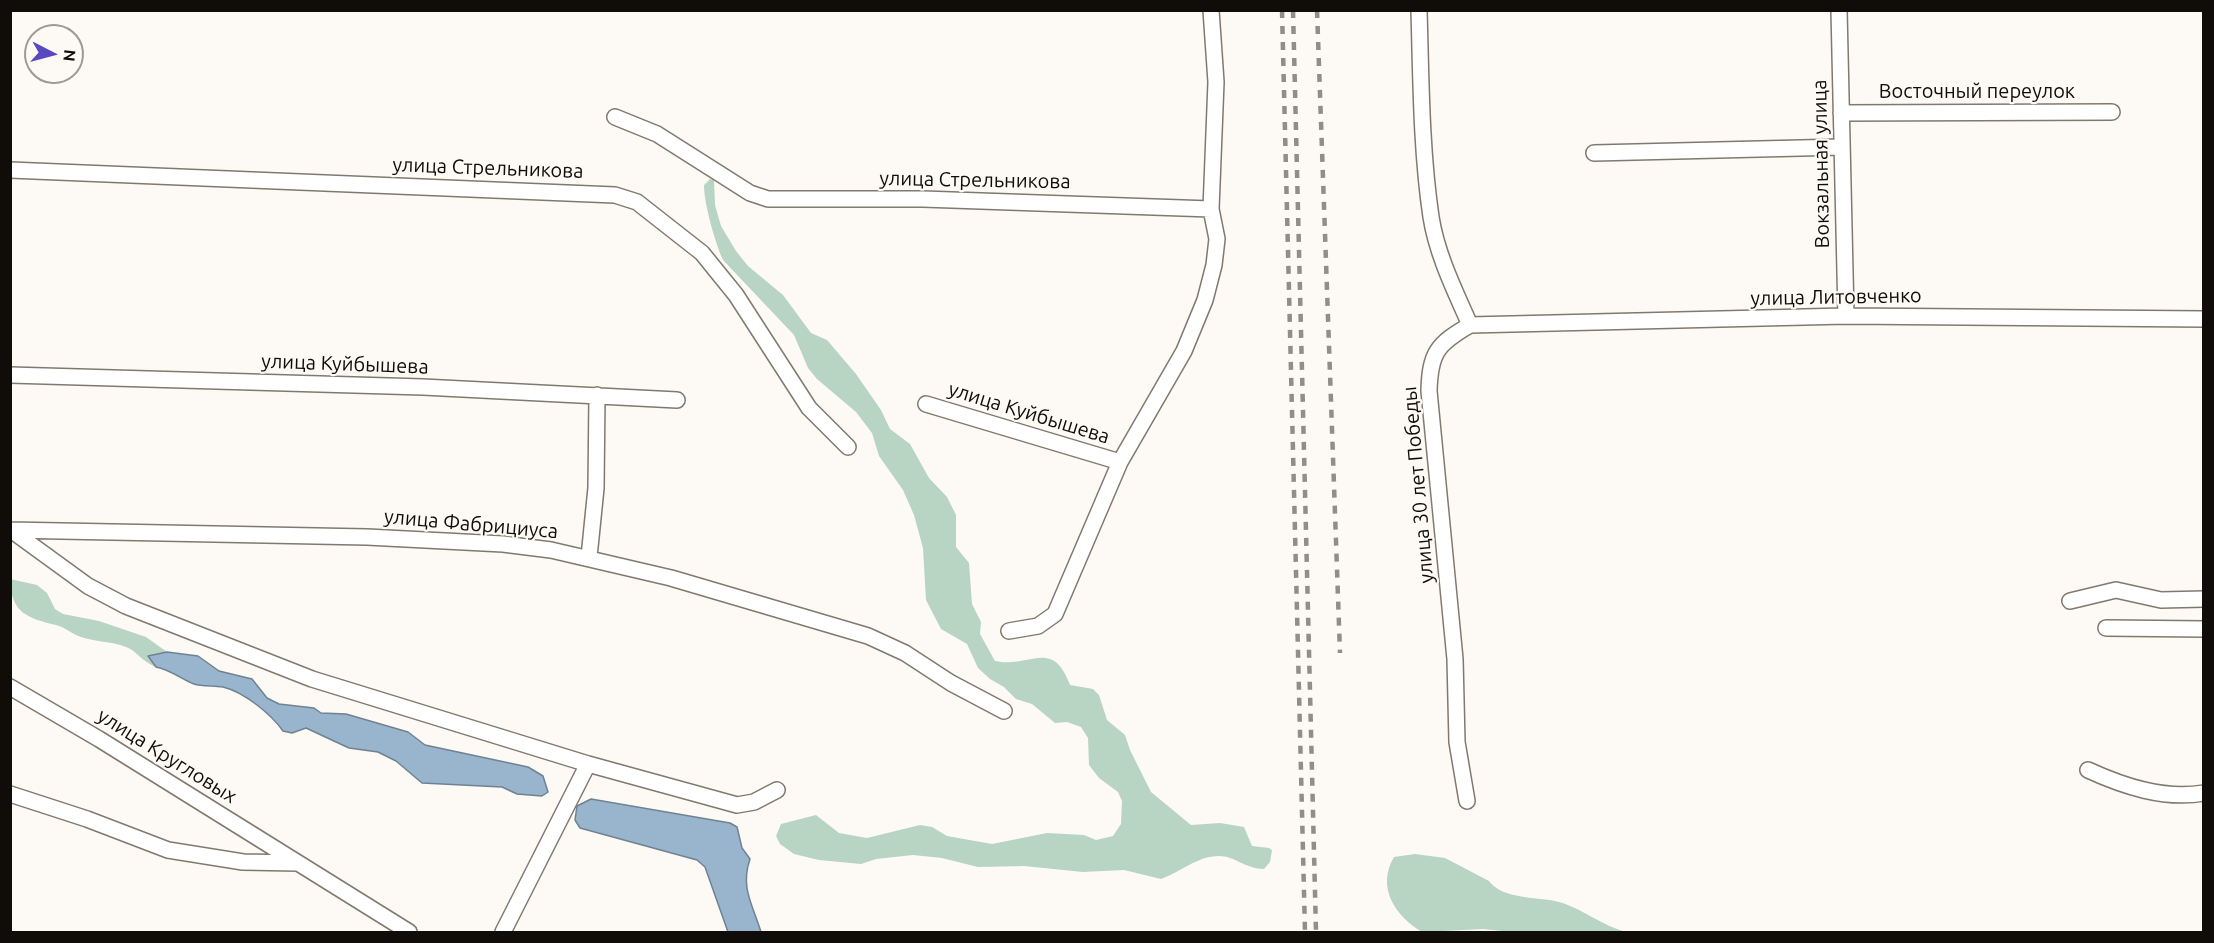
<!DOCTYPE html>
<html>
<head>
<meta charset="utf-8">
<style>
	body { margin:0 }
	#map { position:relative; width:2214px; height:943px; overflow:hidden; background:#fdf9f4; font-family:Ubuntu,sans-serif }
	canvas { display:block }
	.frame { position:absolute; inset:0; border:12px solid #100c09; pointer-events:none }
	.north { position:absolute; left:24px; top:24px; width:60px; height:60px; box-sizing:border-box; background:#fdf9f4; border:2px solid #9e9a96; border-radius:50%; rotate:96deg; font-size:16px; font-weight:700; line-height:24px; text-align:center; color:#100c09 }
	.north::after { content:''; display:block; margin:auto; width:21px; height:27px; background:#5949c1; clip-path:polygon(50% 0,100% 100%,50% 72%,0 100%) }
</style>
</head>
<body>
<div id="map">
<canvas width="2214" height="943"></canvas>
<div class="frame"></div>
<div class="north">N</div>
</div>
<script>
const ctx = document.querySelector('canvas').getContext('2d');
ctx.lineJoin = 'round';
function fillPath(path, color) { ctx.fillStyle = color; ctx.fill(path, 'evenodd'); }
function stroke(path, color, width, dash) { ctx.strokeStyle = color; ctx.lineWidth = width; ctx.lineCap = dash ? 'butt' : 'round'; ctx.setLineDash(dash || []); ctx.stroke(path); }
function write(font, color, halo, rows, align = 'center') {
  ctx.font = font + ' Ubuntu,sans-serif'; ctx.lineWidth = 4.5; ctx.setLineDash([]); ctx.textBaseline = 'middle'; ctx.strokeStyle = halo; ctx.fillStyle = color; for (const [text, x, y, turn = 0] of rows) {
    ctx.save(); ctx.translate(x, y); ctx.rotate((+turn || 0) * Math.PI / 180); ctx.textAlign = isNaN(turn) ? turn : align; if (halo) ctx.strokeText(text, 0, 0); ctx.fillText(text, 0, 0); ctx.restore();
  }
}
fillPath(new Path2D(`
	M710,179L714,180L715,205L721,226L736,251L748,266L783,295L811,333L827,340L856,374L881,410L890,429L910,444L929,478L947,497L956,515V547L969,563L972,604L981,622L980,634L995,661C1030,669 1052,637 1070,685L1093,689L1099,695L1107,720L1125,735L1130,750L1151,792L1191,825L1220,823L1244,827L1252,846L1269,848L1272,850L1270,862L1264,869C1243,868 1235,856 1219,856C1197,856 1181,872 1161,879L1124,870L1083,872L1024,866L978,867L942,858L913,855L876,859L861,864L819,860L794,854L780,844L776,836L781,824L816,815L839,833L867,838L920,825L932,827L947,836L992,844L1047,833L1084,835L1096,840L1113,836L1121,824L1122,801L1118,792L1099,778L1089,765L1088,738L1081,727L1067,722L1055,723L1032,704L1016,699L1004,687L990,679L978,668L967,644L941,629L926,600L923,548L914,515L903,490L879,456L872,433L856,412L817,379L808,368L794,335L723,260C715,242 704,204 704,185Z
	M10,579L37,585L47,593L55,609L63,614L99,621L146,637L167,652L149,656L156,667C142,662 137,651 126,647C111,641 95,642 81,637C72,634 65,627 56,625C27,618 11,613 10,579Z
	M1415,854L1445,858L1489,881C1502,899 1536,897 1555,901C1582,907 1602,927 1628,932H1512L1483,929L1422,932C1395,916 1376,887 1394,857Z`), '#b8d4c3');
const water = new Path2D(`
	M167,652L198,656L219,671L252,679L267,698L279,704L314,708L321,713L346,714L408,732L425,745L528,767L543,776L548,792L542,796L517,794L502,787L422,783L396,761L378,752L349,748L306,728L292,733L283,731C271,714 244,692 223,687C214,685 203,687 194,684C181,679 171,670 156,667L148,656Z
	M591,799L730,823L737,827L742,848L750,859C740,888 753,905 761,932H728L705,867L697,860L580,828L575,820L577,806Z`);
fillPath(water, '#99b5cd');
stroke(water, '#708292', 1.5);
const minor = new Path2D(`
	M1419,10C1421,79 1421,149 1431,217C1437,255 1455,291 1470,325C1437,344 1430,353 1429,391L1455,659L1457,742L1467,801
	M1839,10L1846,316
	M1841,113L2112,112
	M615,117L657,134L750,193L768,199H923L1211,209
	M1594,153L1842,147
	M10,170L615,195L637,202L702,253L736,295L809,408L848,447
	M1470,325L1846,316L2204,319
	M10,375L423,387L677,400
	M926,404L1120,462
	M10,530L367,537L503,544L551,550L671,578L868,636L905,653L951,683L1004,711
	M11,530L88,586L126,606L312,679L588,764L737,805L754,802L777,790
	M589,557L596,488L597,395
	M2070,601L2116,590L2161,600L2204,599
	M2106,628L2204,629
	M1009,631L1038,626L1055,614L1120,462L1184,351L1205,300L1214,265L1217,239L1211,209L1216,82L1211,10
	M10,687L99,739L409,932
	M2088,770C2123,786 2164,800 2204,793
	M10,794L87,819L168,850L243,862L297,863
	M503,932L588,764`);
stroke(minor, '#82796e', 18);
stroke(minor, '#fff', 15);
stroke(new Path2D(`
	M1282,10L1305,932
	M1293,10L1316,932
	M1317,10L1340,653`), '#918d89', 4.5, [8, 8]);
write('20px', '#100c09', '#fdf9f4', [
	["Восточный переулок",1977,91],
	["Вокзальная улица",1821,164,-91],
	["улица Стрельникова",488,168,2],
	["улица Стрельникова",975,180,1],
	["улица Литовченко",1836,297,-1],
	["улица Куйбышева",345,364,2],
	["улица Куйбышева",1029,413,17],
	["улица 30 лет Победы",1418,485,-95],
	["улица Фабрициуса",471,524,5],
	["улица Кругловых",167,756,32]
]);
</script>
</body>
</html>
